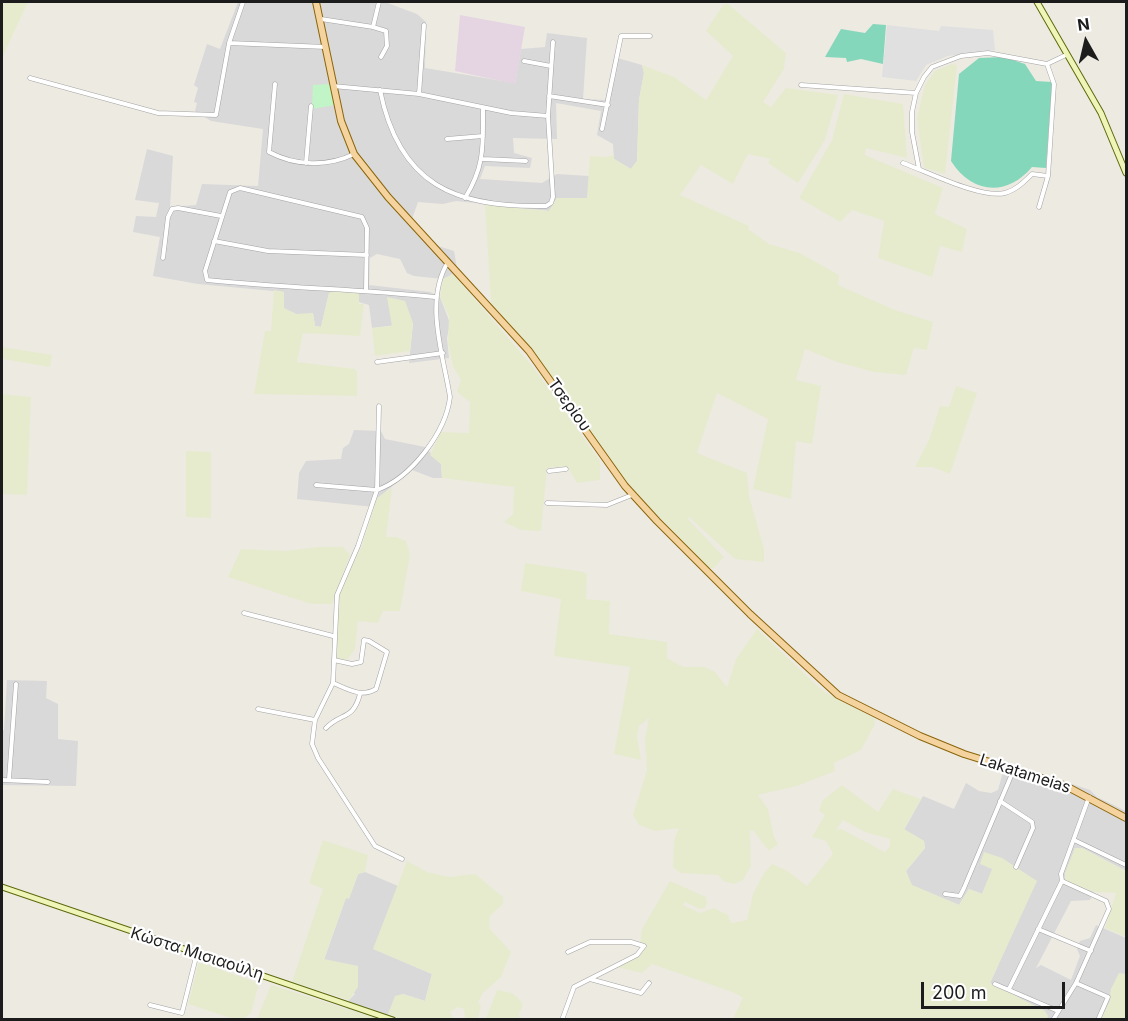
<!DOCTYPE html>
<html>
<head>
<meta charset="utf-8">
<style>
	body { margin:0 }
	#map { position:relative; width:1128px; height:1021px; overflow:hidden; background:#edeae2; font-family:Inter,sans-serif }
	canvas { display:block }
	.frame { position:absolute; inset:0; border:3px solid #1c1c1c; pointer-events:none }
	.north { position:absolute; left:1056px; top:12px; width:60px; height:60px; -webkit-text-stroke:4px #fff; paint-order:stroke; rotate:352deg; font-size:16px; font-weight:700; line-height:24px; text-align:center; color:#1c1c1c }
	.north::after { content:''; display:block; margin:auto; width:21px; height:27px; background:#1c1c1c; clip-path:polygon(50% 0,100% 100%,50% 72%,0 100%) }
	.scale { position:absolute; left:921px; top:982px; width:144px; height:27px; box-sizing:border-box; border:3px solid #1c1c1c; border-top:0; padding-left:8px; font-size:18px; line-height:21px; white-space:nowrap; color:#1c1c1c; -webkit-text-stroke:4px #fff; paint-order:stroke }
</style>
</head>
<body>
<div id="map">
<canvas width="1128" height="1021"></canvas>
<div class="frame"></div>
<div class="north">N</div>
<div class="scale">200 m</div>
</div>
<script>
const ctx = document.querySelector('canvas').getContext('2d');
ctx.lineJoin = 'round';
function fillPath(path, color) { ctx.fillStyle = color; ctx.fill(path, 'evenodd'); }
function stroke(path, color, width, dash) { ctx.strokeStyle = color; ctx.lineWidth = width; ctx.lineCap = dash ? 'butt' : 'round'; ctx.setLineDash(dash || []); ctx.stroke(path); }
function write(font, color, halo, rows, align = 'center') {
  ctx.font = font + ' Inter,sans-serif'; ctx.lineWidth = 4.5; ctx.setLineDash([]); ctx.textBaseline = 'middle'; ctx.strokeStyle = halo; ctx.fillStyle = color; for (const [text, x, y, turn = 0] of rows) {
    ctx.save(); ctx.translate(x, y); ctx.rotate((+turn || 0) * Math.PI / 180); ctx.textAlign = isNaN(turn) ? turn : align; if (halo) ctx.strokeText(text, 0, 0); ctx.fillText(text, 0, 0); ctx.restore();
  }
}
fillPath(new Path2D(`
	M238,2H385L417,14L426,22L425,68L515,83L521,49L545,47L547,33L587,38L583,99L605,100L614,57L642,65L644,73L639,100L637,161L631,169L614,159L613,144L597,135L601,111L556,103L557,139L513,138L514,153L532,158L530,168L485,166L480,179L542,183L557,174L589,176L588,198H557L549,211L456,201L443,204L418,202L412,219L438,246L454,251L457,268L453,274L443,279L414,276L407,273L400,259L377,254L370,258L369,285L430,292L440,297L450,323L447,338L449,358L409,363L413,323L372,328L369,305L329,293L321,327L315,326L313,314H296L283,308L284,292L198,284L153,276L160,237L133,232L136,216L156,217L159,203L135,200L147,149L173,156L170,207L196,205L202,184L258,186L263,129L211,121L195,111L197,103L194,102L198,88L194,85L207,44L220,49Z
	M354,430L381,431L385,439L425,447L441,464L442,478H433L412,470L378,498L374,507L297,499L299,473L306,461L341,459L343,448L349,444Z
	M7,680L47,681L46,698L58,704V739L78,741L76,786L2,785V730H4Z
	M1003,772L1037,781L1042,774L1090,790L1097,797L1126,811V871L1082,848H1075L1065,880L1094,892L1090,900L1071,901L1036,968L1041,965L1071,980L1080,956L1077,949L1080,941L1090,938L1096,925L1126,938V974L1111,989L1110,1001L1101,1019H1046L1048,1016L1011,993L990,983L1036,881L1022,872L993,869L982,894L969,889L959,905L911,885L906,871L925,848L924,841L904,830L923,796L954,809L966,783L979,791L991,793L998,790Z
	M365,872L398,886L374,949L432,974L425,1001L403,994L388,1014L399,1019H381L347,1009L349,1000L355,994L324,960L346,897L349,898L358,874Z`), '#dad9d9');
fillPath(new Path2D(`
	M460,15L525,27L515,84L455,71Z`), '#e5d5e2');
fillPath(new Path2D(`
	M2,2H28L2,58Z
	M728,4L786,53L784,69L763,102L771,107L786,88L838,95L825,140L798,183L768,163L771,159L748,154L733,184L701,165L680,195L749,226L748,229L769,244L800,253L839,275L838,285L895,310L933,322L927,350L914,348L906,375L874,372L837,362L805,349L796,380L821,386L812,444L796,441L791,499L753,489L768,419L717,393L697,453L747,473L749,496L764,549V562L735,559L689,517L688,519L724,557L714,568H709L627,484L531,349L491,303L485,205L549,211L557,198H587L590,156L606,157L614,155V159L631,169L637,161L639,100L644,73L642,65L674,77L706,100L733,56L706,31L723,5Z
	M952,64L957,65L945,174L924,168L917,118L925,85L935,71Z
	M844,94L903,104L907,158L866,148L865,155L943,188L935,214L967,229L962,252L940,246L932,277L878,258L884,221L852,210L840,222L799,198L832,140Z
	M453,274L534,368L600,461V480L577,483L567,466L547,468L541,531L521,530L504,522L513,514L514,487L442,478L441,464L430,455L441,432L469,433L470,402L457,392L461,380L453,366L448,343L449,316L440,297L443,279Z
	M274,290L284,292V308L296,314L313,313L315,326L321,327L329,293L333,291L359,293V304H364L360,336L303,333L297,362L355,369L357,372V396L254,394L265,331H271Z
	M387,297L405,301L413,323L410,351L375,356L372,328L392,326Z
	M2,347L52,355L50,367L2,359Z
	M956,386L977,393L950,474L932,467H915L929,440L940,406L949,407Z
	M2,394L31,397L27,495L2,494Z
	M186,451L211,452V518L186,517Z
	M392,488L386,537H396L406,541L410,554L400,611H383L378,623L358,621L355,649L347,660L336,658L338,601L343,583L361,548L377,498Z
	M318,547H343L350,555L332,604H311L228,577L241,549L285,551Z
	M525,563L584,572L587,575L586,599L610,601L609,634L667,642V658L683,667H705L715,672L727,687L736,659L757,629L823,691L874,718L875,724L861,750L834,763L835,771L797,786L758,795L768,809L774,837L778,844L769,851L753,830L750,831L751,866L743,880L734,884L723,881L718,875L681,873L673,867L674,840L679,828L655,831L639,825L633,815L647,770L645,739L649,718L639,726L637,736L641,760L614,754L630,667L554,656L561,599L521,591Z
	M842,785L878,812L893,789L921,799L904,829L924,841L925,848L906,871L912,885L959,905L969,889L982,894L992,869L980,864L984,852L1002,858L1037,881L990,983L1045,1011L1048,1016L1046,1020L733,1019L743,998L735,993L652,964L642,973L617,967L639,953L642,929L670,881L706,897L707,903L705,908L700,909L685,902L683,905L700,913L714,908L728,915L731,923L747,920L753,894L764,873L772,864L786,870L807,886L833,854L826,841L812,837L825,815L819,811L822,801ZM843,820L865,832L890,839V846L885,852L841,829L836,830Z
	M323,840L368,855L365,872L358,874L349,899L346,898L324,959L358,966V987L349,1000L292,982L323,889L309,883Z
	M1075,848H1082L1126,871V937L1105,928L1116,893L1094,892L1065,881V873Z
	M407,861L427,872L449,877L475,874L503,897V904L490,916L489,928L511,952L501,977L483,993L478,1002L481,1006L478,1019H465L464,1009L458,1007L450,1012L454,1019H399L388,1014L395,996L403,994L425,1001L432,974L373,949Z
	M199,962L255,982L258,987L251,1013L243,1019H234L188,1004Z
	M1126,971V1019H1101L1110,1001L1111,989L1119,973L1125,974Z
	M271,985L347,1009L381,1019H257Z
	M497,990L512,993L520,1000L523,1005L519,1014L520,1019H486Z`), '#e7ebce');
fillPath(new Path2D(`
	M330,84L335,105L312,109L313,85Z`), '#c1f5c7');
fillPath(new Path2D(`
	M873,24L886,25L883,64L861,59L847,62L846,58L825,57L841,29L865,33Z
	M1004,57L1025,64L1036,81L1052,82L1046,168L1032,167C1007,197 972,194 951,161L959,74L979,58Z`), '#85d7bb');
fillPath(new Path2D(`
	M887,25L939,31L941,26L993,30L995,50L948,56L926,65L916,81L882,77Z`), '#e0e0e0');
const street = new Path2D(`
	M321,19L373,27L386,31L387,46L381,57
	M373,27L379,2
	M229,43L326,47
	M524,61L551,66
	M30,78L158,113L216,115L229,43L243,2
	M275,84L269,152C295,166 328,167 354,154
	M801,85L916,93
	M333,86L419,94L511,113L548,116
	M380,90C399,185 455,208 546,206L551,203L553,197L548,116L553,42
	M419,94L424,25
	M549,96L608,105
	M602,129L621,36H650
	M447,139L483,136
	M483,159L526,161
	M306,163L311,106
	M903,163C928,172 981,199 1005,193C1016,190 1024,182 1032,174L1048,176
	M919,169L912,132V112L916,93L924,77L932,67L961,56L988,53L1047,64L1066,55
	M465,198C485,166 483,145 483,108
	M1039,207L1048,176L1054,84L1047,64
	M214,241L268,251L367,255
	M163,258L168,217L172,209L178,208L221,216
	M366,290L367,228L362,217L240,188L230,192L205,271L207,280C283,288 359,289 435,297
	M377,362L443,353
	M379,406L377,490L358,546L337,595L333,683L315,720L312,744L318,758L375,846L402,859
	M549,471L566,469
	M316,485L377,490C411,478 446,432 450,397C443,354 424,301 448,262
	M547,503L607,505L632,495
	M244,613L333,636
	M333,683C348,689 361,698 376,689L387,652L369,641L364,640L361,662L352,664L334,660
	M258,709L315,720
	M326,728C341,712 353,721 360,694
	M9,779L16,684
	M2,780L48,782
	M1000,801L1032,822L1033,828L1016,867
	M1074,840L1126,865
	M945,894L960,896L964,888L1014,769
	M1038,929L1091,951
	M590,979L641,993L649,983
	M1076,983L1108,997L1098,1020
	M995,984L1058,1011
	M1009,989L1062,881L1061,874L1089,797
	M150,1005L182,1013L197,953
	M562,1020L574,987L637,955L644,946L631,942H590L568,952
	M1053,1020L1076,983L1109,909L1106,901L1062,881`);
const secondary = new Path2D(`
	M1037,2L1101,113L1126,173
	M2,887L393,1020`);
const primary = new Path2D(`
	M316,2L341,121L354,154L388,197L529,351L625,486L657,521L750,614L838,695L920,736L964,754L1064,785L1126,818`);
stroke(street, '#a3a3a3', 5);
stroke(secondary, '#5c6a0c', 7);
stroke(primary, '#8a650a', 8);
stroke(street, '#fff', 4);
stroke(secondary, '#eff5b8', 5);
stroke(primary, '#f5d39f', 6);
write('16px', '#1c1c1c', '#fff', [
	["Τσερίου",569,405,54],
	["Lakatameias",1025,774,18],
	["Κώστα Μισιαούλη",197,954,18]
]);
</script>
</body>
</html>
